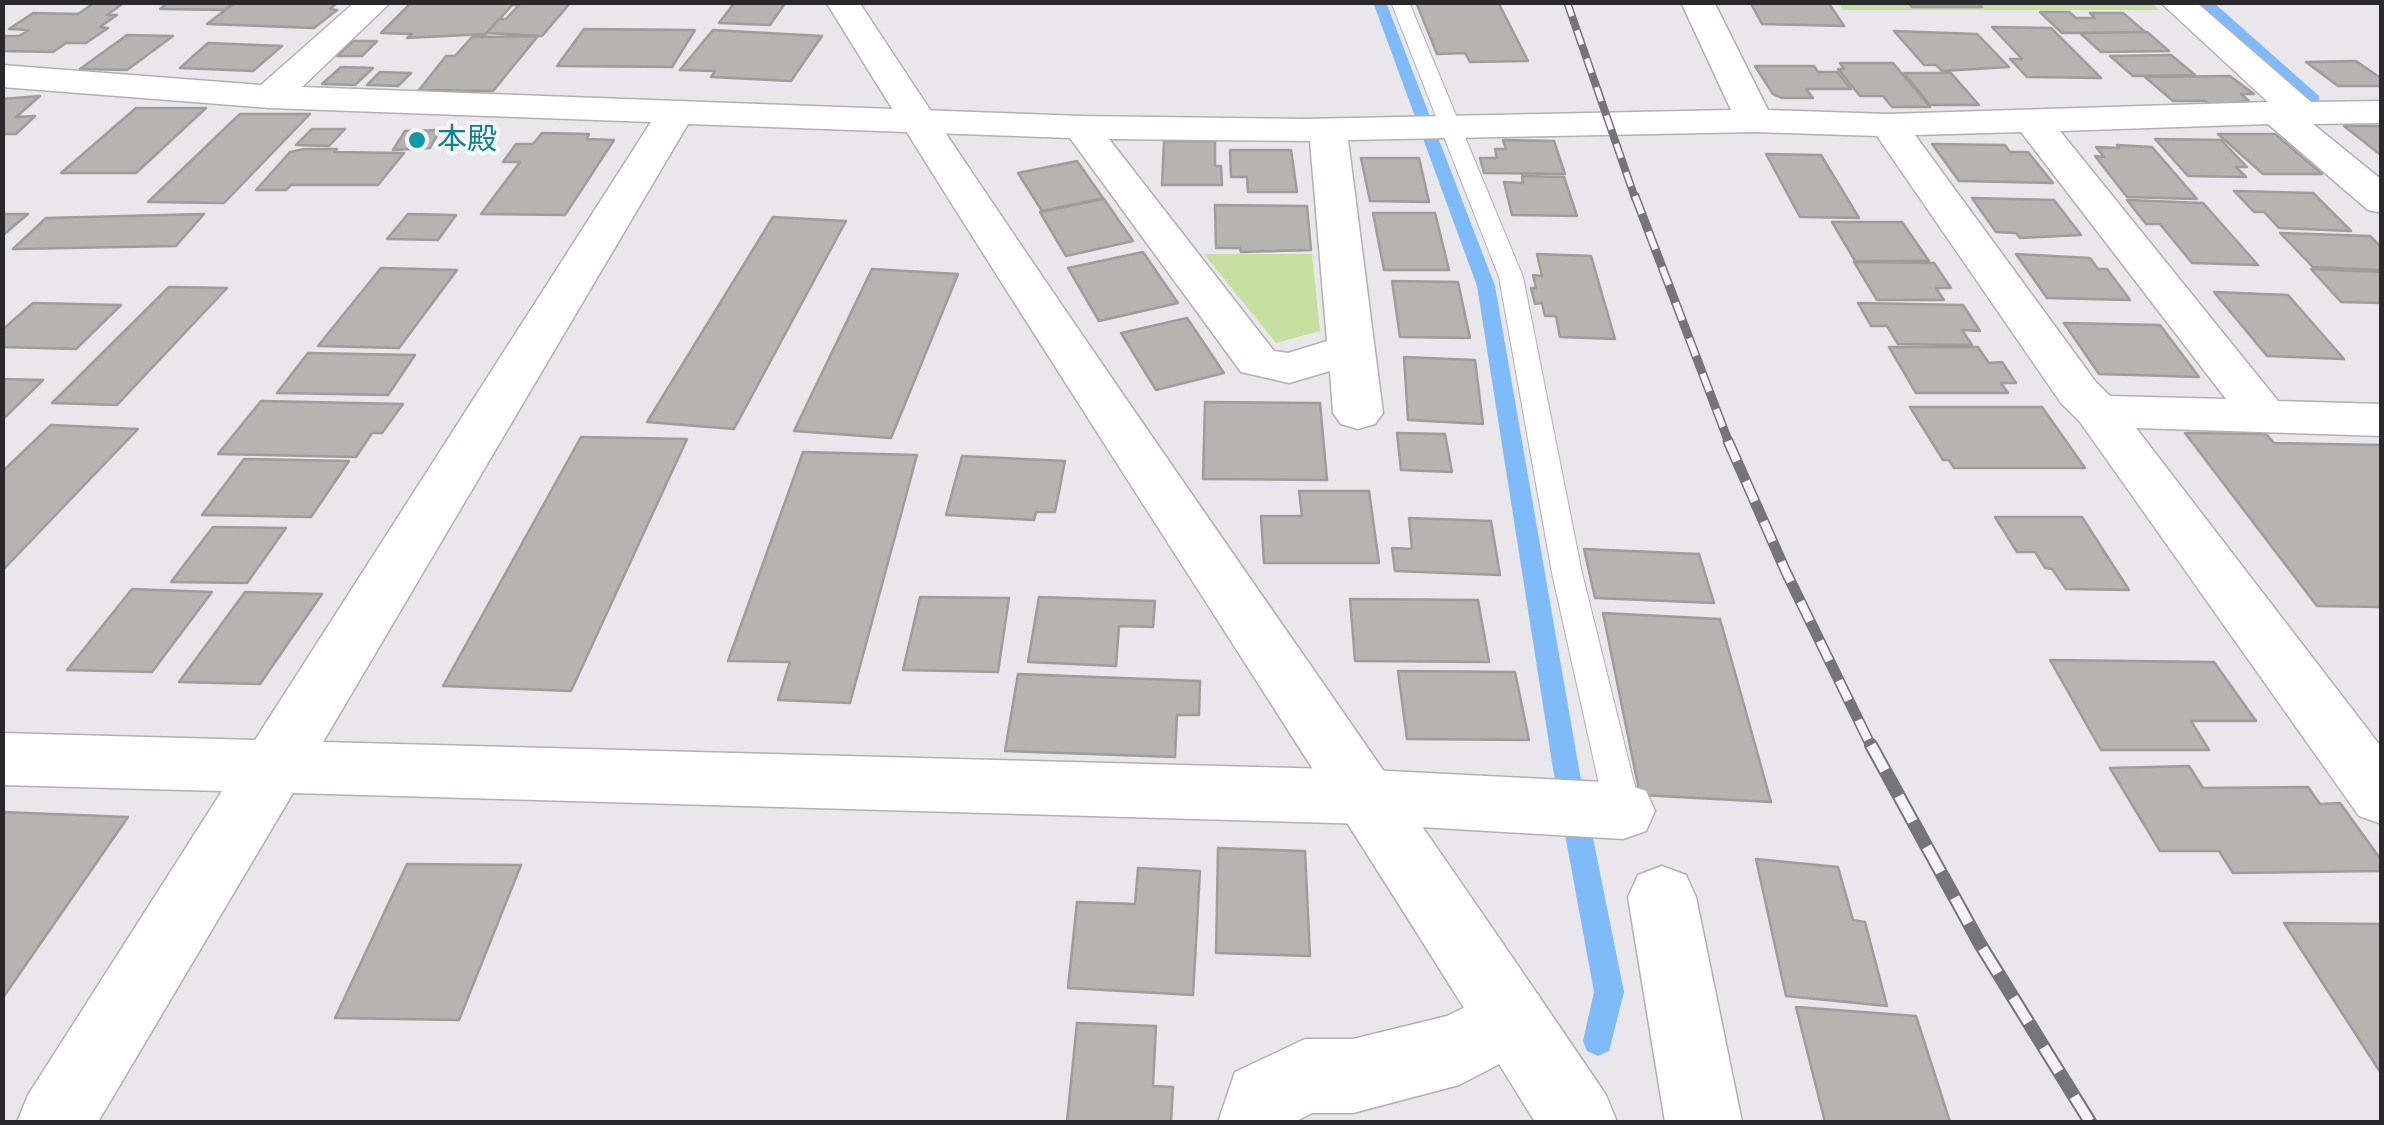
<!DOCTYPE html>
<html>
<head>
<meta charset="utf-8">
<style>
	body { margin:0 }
	#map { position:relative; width:2384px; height:1125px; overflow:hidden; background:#e9e7eb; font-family:"Public Sans",sans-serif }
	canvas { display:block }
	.frame { position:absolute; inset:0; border:5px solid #29282a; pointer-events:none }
</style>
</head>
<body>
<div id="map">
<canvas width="2384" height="1125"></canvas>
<div class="frame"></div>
</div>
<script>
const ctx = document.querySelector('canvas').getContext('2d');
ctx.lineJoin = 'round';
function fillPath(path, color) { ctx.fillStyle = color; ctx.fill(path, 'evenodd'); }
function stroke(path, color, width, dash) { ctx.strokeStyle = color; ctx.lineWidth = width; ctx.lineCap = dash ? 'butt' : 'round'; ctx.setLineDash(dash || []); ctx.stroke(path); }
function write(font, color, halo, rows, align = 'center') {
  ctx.font = font + ' "Public Sans","Noto Sans JP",sans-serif'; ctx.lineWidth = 8; ctx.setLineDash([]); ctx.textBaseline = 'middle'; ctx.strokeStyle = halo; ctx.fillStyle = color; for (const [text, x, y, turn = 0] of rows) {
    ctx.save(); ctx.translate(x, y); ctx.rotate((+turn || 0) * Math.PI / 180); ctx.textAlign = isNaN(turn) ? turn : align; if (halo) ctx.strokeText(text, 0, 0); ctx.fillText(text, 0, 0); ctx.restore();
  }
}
fillPath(new Path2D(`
	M2151,2L2159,10H1843L1838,3Z
	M1204,254H1312L1320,331L1276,343Z`), '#c5e0a1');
fillPath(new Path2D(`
	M1373,2H1386L1495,286L1579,769L1624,992L1609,1051L1598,1056L1587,1051L1583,1041L1594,992L1553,769L1477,286Z
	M2198,2H2213L2319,96V102H2309Z`), '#80bbf9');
const building = new Path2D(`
	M48,2H125L107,15H117L100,27L108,28L86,43H66L53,52L2,51V36H19L29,30L9,29L33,13L78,14L94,3Z
	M169,2H234L224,10L160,9Z
	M236,2H338L330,9L337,10L314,28L207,24Z
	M412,2H515L486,34L407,38L412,34L381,33Z
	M515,2H571L542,36L486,33L499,19H506L519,5H513Z
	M735,2H786L770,25L719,23Z
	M1416,2H1498L1528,61L1470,62L1465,53L1437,54Z
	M1750,2H1828L1844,26L1762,24Z
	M1908,2H1978L1982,7H1912Z
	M2040,12H2069L2076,18H2095L2090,13H2123L2145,32L2062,33Z
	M1992,27L2051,28L2101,78L2027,77L2010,59H2022Z
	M584,29L695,30L672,67L557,66Z
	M713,30L822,36L791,81L711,77L715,71L680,70Z
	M1894,31L1977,34L2009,67L1942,71L1936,65H1924Z
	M2147,32L2169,51L2101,52L2080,33Z
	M127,35L173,36L127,70L80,69Z
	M538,36L493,91L419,90L446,56H455L472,37Z
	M353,41H377L362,56H337Z
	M208,43L282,46L253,71L180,68Z
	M2171,55L2195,75L2133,76L2110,56Z
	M2356,61L2382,79V86H2338L2306,62Z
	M1840,63H1893L1930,107H1892L1883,96H1860L1838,69H1844Z
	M1755,66H1814L1818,72H1837L1851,89H1806L1813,98H1782L1773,94Z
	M341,67L373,68L355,85L322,84Z
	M380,72L411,73L398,86L367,85Z
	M1904,73H1951L1979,105H1930Z
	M2230,76L2254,94H2241L2249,101L2210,105L2205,101H2173L2145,77Z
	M40,96L16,117L35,116L16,134H2V99Z
	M136,108H206L136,173H61Z
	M240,114H310L224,203L148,202Z
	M2344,126H2382V156Z
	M312,129H345L329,146L296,145Z
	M440,130L430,148L393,150L405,131Z
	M542,133L589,134L587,139L614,140L565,215L481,214L520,162H503L516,144H533Z
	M2218,134H2275L2322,174H2263Z
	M2155,139L2221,140L2247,167H2236L2246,177L2188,176Z
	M1503,140L1554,141L1565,174L1484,173L1480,158H1497L1495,149H1506Z
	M1164,141H1215V166H1221L1222,185H1162Z
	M1932,144L2005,145L2010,152H2028L2053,183L1959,181Z
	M2117,145L2152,147L2197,199L2127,197L2095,156L2104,157L2096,147L2119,148Z
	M304,149H337L334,152L404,153L378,185H291L286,190H256L290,152Z
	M1230,150H1291L1297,192H1248L1247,177H1231Z
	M1766,154L1821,155L1859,218L1800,217Z
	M1361,158H1419L1429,202L1370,201Z
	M1077,161L1103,198L1042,211L1018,173Z
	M1522,176L1564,177L1577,216L1512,215L1504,182L1523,183Z
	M2234,191L2313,193L2351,231L2279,228L2264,212H2254Z
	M1972,198L2054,200L2081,235L2020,238L2016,233L1996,232Z
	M1104,199L1133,241L1066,256L1040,212Z
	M2127,200L2203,203L2258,265L2192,263L2160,224H2146Z
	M1215,205L1307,206L1311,250L1241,252L1240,248H1216Z
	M1373,213H1435L1449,270H1384Z
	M2,214H28L2,236Z
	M204,214L176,246L13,249L46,218Z
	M408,214L456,215L438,240L387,239Z
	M773,217L846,221L734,429L647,422Z
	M1832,222H1902L1929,261H1855Z
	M2280,233L2370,236L2382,248V270L2313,267Z
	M1143,252L1178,303L1099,321L1068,268Z
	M1537,254L1591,256L1615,339L1560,337L1556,316H1545L1542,303L1535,304L1531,288H1536L1533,275L1542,276Z
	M2016,254L2090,258L2098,269H2107L2130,300L2047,298Z
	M1854,262L1934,263L1951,288H1936L1944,300H1877Z
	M381,268L457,270L399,348L318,346Z
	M872,269L958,274L891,438L794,431Z
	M2311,269L2382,272V303L2341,302Z
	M1392,281L1458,282L1470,338L1400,337Z
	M169,287L227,288L117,405L52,403Z
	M2214,292L2288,295L2344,359L2267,356Z
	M33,303L121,305L76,349L2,347V330Z
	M1858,303L1963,305L1980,331L1962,330L1972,345L1898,344L1887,326H1871Z
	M1187,318L1224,373L1156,390L1121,333Z
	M2064,323L2160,325L2199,377L2099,374Z
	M1889,347H1978L1989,363L2002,362L2016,383H2001L2008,393H1916Z
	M308,353L415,355L388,395L277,393Z
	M1404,357L1475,360L1483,424L1408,420Z
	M2,379L43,380L2,420Z
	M261,401L403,404L382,433H372L356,457L218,454Z
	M1205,402L1320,403L1327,480L1203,479Z
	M1910,407H2042L2085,468H1954L1949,460H1943Z
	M51,425L138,429L2,571V472Z
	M1397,433L1445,434L1452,472L1401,470Z
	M2185,433L2266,434L2274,443L2382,445V607L2317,606Z
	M581,437L687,439L571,691L443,686Z
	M803,452L917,455L850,703L778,700L790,662L728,661Z
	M962,456L1065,461L1055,512H1036L1034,520L946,515Z
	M244,459L349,461L311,517L202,515Z
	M1299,491H1369L1379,563H1264L1261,516H1302Z
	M1995,517H2082L2129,590L2066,589L2052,569L2045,568L2035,552H2017Z
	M1409,518L1491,521L1500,575L1395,571L1392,548L1412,549Z
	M213,527L286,528L247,583L171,582Z
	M1584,549L1699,554L1714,603L1595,598Z
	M132,589L212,592L152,672L67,670Z
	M245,592L322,594L260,684L179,682Z
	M920,597L1009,598L998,672L903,670Z
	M1039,597L1155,601L1153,627L1119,626L1116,666L1028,662Z
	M1350,599L1478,600L1489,662L1355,661Z
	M1603,613L1720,619L1771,802L1640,795Z
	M2050,660L2214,662L2256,721H2191L2209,750H2101Z
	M1398,671L1515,672L1529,740L1407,739Z
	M1018,674L1200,681L1199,715H1177L1175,757L1005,751Z
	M2189,766L2203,788L2308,787L2320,804L2340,803L2382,861V871L2233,873L2219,851H2160L2110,768Z
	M2,812L128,817L2,999Z
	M1218,848L1305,851L1310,956L1216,953Z
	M1756,859L1838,867L1853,920L1865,922L1887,1006L1786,996Z
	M407,864L521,865L459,1020L335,1018Z
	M1138,868L1200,871L1193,995L1068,988L1077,902L1135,904Z
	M2284,923L2382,924V1075Z
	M1796,1007L1916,1016L1950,1122H1825Z
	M1077,1023L1156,1026L1153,1086L1173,1087L1171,1122H1067Z`);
fillPath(building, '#b6b4b1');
stroke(building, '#9f9d9a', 2.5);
const lane = new Path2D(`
	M1391,2H1409L1523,277L1582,573L1641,811L1636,822L1623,826L1610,822L1605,811L1552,573L1499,277Z`);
const street = new Path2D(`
	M355,2H391L302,87L1081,116L1304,119L1731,110L1681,2H1714L1768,110L1888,114L2268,102L2160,2H2196L2311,102L2382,101V123L2313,124L2382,180V213L2368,210L2268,124L2060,131L2278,401L2382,404V436L2136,428L2382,748V824L2359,816L2080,422L2061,403L1877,136L1755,132L1348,140L1383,413L1375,424L1358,429L1341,424L1333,413L1330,371L1289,383L1241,372L1070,138L688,124L323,742L1369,770L1623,783L1646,791L1655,811L1646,831L1623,839L1369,824L293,793L98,1122H17L28,1095L222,791L2,785V733L255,740L651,122L270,108L2,87V65L261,85ZM2021,132L2226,399L2110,396L2095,381L1915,135ZM1109,139L1310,141L1327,341L1288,353L1274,351Z
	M1662,866L1686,875L1696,897L1742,1122H1665L1628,897L1638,875Z
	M1512,984L1538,994L1549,1019L1538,1044L1459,1085L1353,1113H1312L1295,1122H1218L1235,1072L1305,1039H1353L1447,1016Z`);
const secondary = new Path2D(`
	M826,2H859C1100,371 1359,729 1606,1095L1617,1122H1535C1303,746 1058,379 826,2Z`);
stroke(lane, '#b2b0b4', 2);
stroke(street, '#b2b0b4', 3);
stroke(secondary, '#b2b0b4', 3);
fillPath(lane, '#fff');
fillPath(street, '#fff');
fillPath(secondary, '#fff');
const railFar3 = new Path2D(`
	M1567,2L1635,198`);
const railFar2 = new Path2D(`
	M1635,196L1729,443`);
const railFar1 = new Path2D(`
	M1728,441L1786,572L1872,748`);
const rail = new Path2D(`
	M1871,745L1980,944L2090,1122`);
stroke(railFar3, '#757477', 8);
stroke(railFar2, '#757477', 9);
stroke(railFar1, '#757477', 11);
stroke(rail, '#757477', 14);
stroke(railFar3, '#f6f4f8', 5, [15]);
stroke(railFar2, '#f6f4f8', 6, [19]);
stroke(railFar1, '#f6f4f8', 8, [22]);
stroke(rail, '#f6f4f8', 10, [29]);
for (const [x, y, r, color] of [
	[417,140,10,"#0f9aa8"]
]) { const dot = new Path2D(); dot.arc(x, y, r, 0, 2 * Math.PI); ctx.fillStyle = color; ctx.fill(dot); stroke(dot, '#f6f4f8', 4); }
write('30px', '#0d838f', '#f6f4f8', [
	["本殿",437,140]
], 'left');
</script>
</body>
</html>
